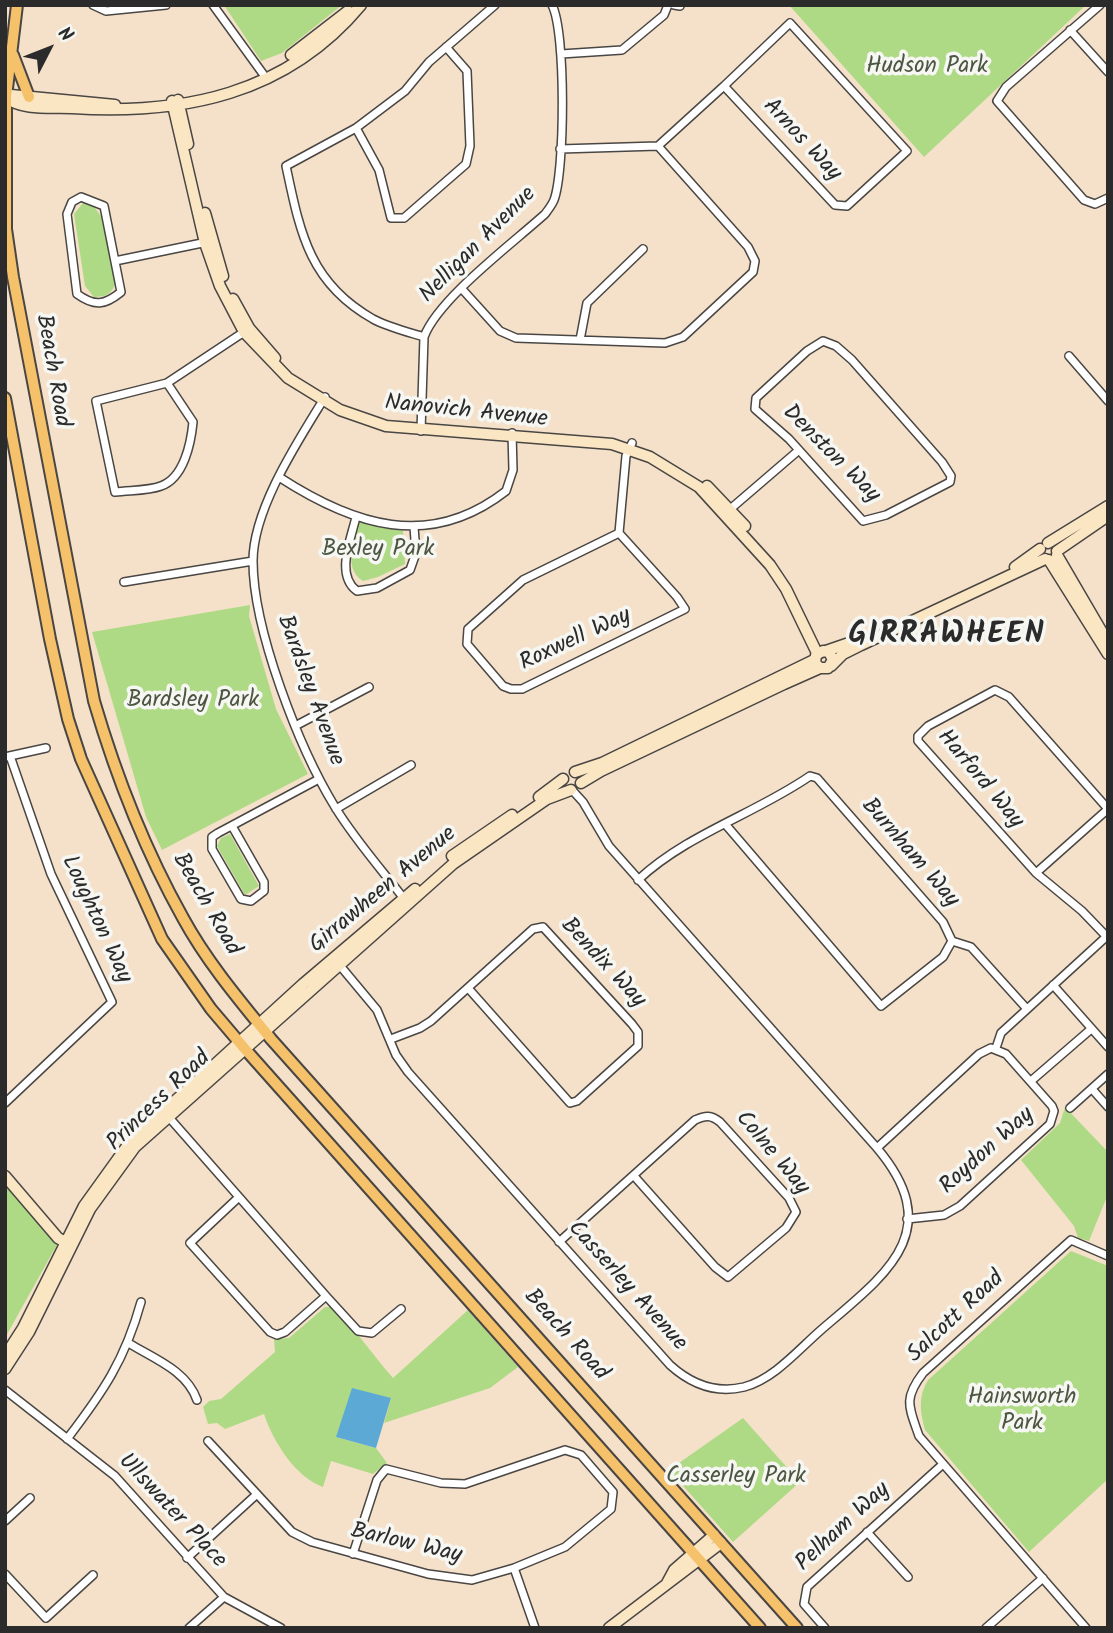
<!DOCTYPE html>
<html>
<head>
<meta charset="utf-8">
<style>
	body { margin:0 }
	#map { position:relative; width:1113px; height:1633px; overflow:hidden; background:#f5e1ca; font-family:Kalam,sans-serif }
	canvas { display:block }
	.frame { position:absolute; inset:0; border:7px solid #2b2b2b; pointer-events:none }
	.north { position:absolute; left:14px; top:14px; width:70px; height:70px; -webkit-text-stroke:5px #f6f6f2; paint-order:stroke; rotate:48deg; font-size:19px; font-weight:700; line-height:28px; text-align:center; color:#2b2b2b }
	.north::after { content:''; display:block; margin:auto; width:24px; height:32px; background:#2b2b2b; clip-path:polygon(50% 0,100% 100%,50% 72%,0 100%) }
</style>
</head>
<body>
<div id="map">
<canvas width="1113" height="1633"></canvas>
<div class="frame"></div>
<div class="north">N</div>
</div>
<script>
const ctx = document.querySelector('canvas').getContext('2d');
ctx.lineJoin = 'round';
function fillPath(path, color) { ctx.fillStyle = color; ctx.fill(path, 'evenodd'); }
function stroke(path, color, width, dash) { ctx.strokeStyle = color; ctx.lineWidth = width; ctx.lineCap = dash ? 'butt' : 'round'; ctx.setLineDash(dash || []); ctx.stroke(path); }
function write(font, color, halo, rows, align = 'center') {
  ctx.font = font + ' Kalam,sans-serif'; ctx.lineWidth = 7; ctx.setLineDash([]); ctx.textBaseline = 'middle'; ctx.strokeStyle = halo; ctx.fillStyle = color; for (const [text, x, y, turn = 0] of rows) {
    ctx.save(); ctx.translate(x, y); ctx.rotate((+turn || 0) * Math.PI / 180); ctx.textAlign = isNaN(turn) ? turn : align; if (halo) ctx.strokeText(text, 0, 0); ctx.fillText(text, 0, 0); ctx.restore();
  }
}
fillPath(new Path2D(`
	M224,5H342L282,53L261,61Z
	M789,5H1086L924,157Z
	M83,203H91L101,216L116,282C112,294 106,297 94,297L85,286L74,214Z
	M359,522L403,531L405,564L378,577L363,581C342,568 355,541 359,522Z
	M250,605L249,616L276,709L308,774L162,850L146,817L92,632Z
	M230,834L259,886L245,895L217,846L221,838Z
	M1065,1107L1108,1152V1194L1089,1241L1078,1238L1074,1226L1021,1160L1060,1123Z
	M5,1183L59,1241L5,1338Z
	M1071,1251L1108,1266V1479L1029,1552L925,1430C920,1411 918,1397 928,1380Z
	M325,1307H334C356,1330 372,1354 393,1378L468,1310L518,1367L490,1388L384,1423L391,1398L336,1437L376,1448L387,1463L373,1474L331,1461L323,1487C295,1477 273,1441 264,1414L225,1429L217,1423L208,1424L203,1407L209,1401L221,1399L275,1352L274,1339L289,1338Z
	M743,1418L800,1482L733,1542L669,1470Z`), '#afda85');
fillPath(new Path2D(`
	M352,1388L391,1398L376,1448L336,1437Z`), '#5da9d6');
const street = new Path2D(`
	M93,5L106,11L166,5
	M213,5L266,78
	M674,5L680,6
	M1100,5L1006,87L997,101L1084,200L1095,204L1108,198
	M1070,30L1108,72
	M561,54L622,50L664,15L668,5
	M356,128L379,170L391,218H404L466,164L470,146L467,71L446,47
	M658,146L724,86L835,205L847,206L907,151L790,23L724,86
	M81,197L104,206L121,292C105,305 95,307 77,294L67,214L72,202Z
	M115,261L207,242
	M462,289L500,331L516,338L665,343L683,337L753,272L755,261L748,247L658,146L560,149
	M424,337C408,332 388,327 373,319C309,283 300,232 286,166L356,128L405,91L429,62L495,5
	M580,340L587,303L643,249
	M823,341L836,346L852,360L942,462L951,476L950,482L886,515L863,521L789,439L755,409L756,398L807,351Z
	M1069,356L1108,401
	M167,383L193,422C191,443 184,478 161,486C148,491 130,490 115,492L96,401L167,383L247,330
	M325,397C298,441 253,509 253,561C253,630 299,748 335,807C355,840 382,870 405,900
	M421,431L424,337C438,299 513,243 545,214C548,210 552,205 554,200C565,171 566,31 552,5
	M279,477C353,525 429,551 506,491L513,470L512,433
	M728,511L799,450
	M356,517C351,539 335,575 357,591L377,588L410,570L416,553L414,527
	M619,533L523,580L468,629L467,644L503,686L511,689H522L685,609L677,597L619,533L626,456L632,443
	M124,582L253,561
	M995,690L1009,697L1108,809L1036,873L918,741V736L928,726Z
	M297,725L369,687
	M5,757L46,748
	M336,809L411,765
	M232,826L264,882V891L251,901L241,899L212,849V837L218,833L319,779
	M1036,873L1082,911L1108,938
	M638,880C687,834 755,814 810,776L817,778L943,922L952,941L943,957L881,1006L726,825
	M952,941L971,947L1027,1009
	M337,962L377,1010L396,1055L408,1072L670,1365C691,1384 715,1394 744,1387C774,1379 798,1350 821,1330C885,1275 948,1232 877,1148L609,846L583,802L573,791
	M1053,985L1108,1047
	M391,1039L420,1028L431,1021L533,929L543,927L632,1024L638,1032V1046L577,1101L570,1103L468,988
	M996,1048L1001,1033L1106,937
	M1031,1081L1090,1030
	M1092,1089L1108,1107
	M5,1103L112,1002L51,874L10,756
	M1070,1108L1108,1074
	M166,1114L239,1197L190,1243L270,1332L277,1335L285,1332L326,1296L239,1197
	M877,1148L979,1054L991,1048L1006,1054L1052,1106L1054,1111L1050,1124L960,1206L944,1215L907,1219
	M559,1242L695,1120C706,1115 711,1115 720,1122L789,1198L796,1212L786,1228L728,1277L715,1267L634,1176
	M326,1296L358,1331L372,1333L401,1309
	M130,1344C155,1359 187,1371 197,1400
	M5,1390L115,1476L224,1597L281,1628
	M67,1439C103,1392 125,1360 141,1302
	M208,1441L292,1532L312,1542L428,1574L472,1580L514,1568L565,1547L611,1509L613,1492L581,1455L565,1450L465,1484L441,1483L386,1469L377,1480L353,1554
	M5,1521L30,1498
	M867,1532L908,1577
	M187,1558L256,1495
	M514,1568L535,1628
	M5,1574L46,1618L93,1575
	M189,1628L224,1597
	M825,1628L804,1604L807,1587L943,1464
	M986,1628L1043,1578
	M1086,1628L919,1436C909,1407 903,1399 923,1373L1071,1240L1108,1256`);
const secondary = new Path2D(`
	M291,55L348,11
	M5,97C23,111 50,107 72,108C182,115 286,95 361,5
	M5,97L11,95L115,105
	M178,100L188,144
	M172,101L205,243L220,286L244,332L288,378L340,410L386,426L612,444L650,457L699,487L770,565L786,589L817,653
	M205,213L223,276
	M233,299L249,328L275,358
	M707,486L745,526
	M1048,543L1108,506
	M1057,551L1108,516
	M1057,555L1106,639
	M1049,560L1108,654
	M1015,567L1040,549
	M826,651L855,641
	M831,666L843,654L861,645L1045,559
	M575,772L602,763L814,660
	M581,783L601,771L784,684L820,668H828L833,660L829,652L823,651L816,655L815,663L820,668
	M539,797L563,779
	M452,856L512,815
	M5,1176L58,1238L69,1244
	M5,1356L23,1328L84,1206L130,1142L303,984L415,889
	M5,1369L29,1332L90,1209L135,1147L453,864L547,799L571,790
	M667,1583L674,1570L714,1535
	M609,1628L721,1543`);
const primary = new Path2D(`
	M17,5L6,97V229L13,277L94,701C116,776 145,850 183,918C207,962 240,1001 271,1039L797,1628
	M13,55L29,97
	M5,398L50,639L68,719L81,759L162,939L211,1009L245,1049L760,1628`);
stroke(street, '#494643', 10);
stroke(secondary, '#494643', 13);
stroke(primary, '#494643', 14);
stroke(street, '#fff', 7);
stroke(secondary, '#fbe6c4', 10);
stroke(primary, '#f5c16b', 10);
write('23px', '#4c5742', '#f6f6f2', [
	["Hudson Park",927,68],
	["Bexley Park",378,551],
	["Bardsley Park",193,702],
	["Hainsworth",1022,1399],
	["Park",1022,1425],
	["Casserley Park",736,1478]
]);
write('23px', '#2b2b2b', '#f6f6f2', [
	["Arnos Way",801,141,47],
	["Nelligan Avenue",479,246,-45],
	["Beach Road",51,371,80],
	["Nanovich Avenue",466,413,6],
	["Denston Way",830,455,45],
	["Roxwell Way",576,641,-25],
	["Bardsley Avenue",309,691,70],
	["Harford Way",979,780,50],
	["Burnham Way",909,854,49],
	["Girrawheen Avenue",384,891,-40],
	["Beach Road",205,905,60],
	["Loughton Way",95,920,65],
	["Bendix Way",602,964,47],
	["Princess Road",160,1102,-44],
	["Roydon Way",988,1152,-42],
	["Colne Way",771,1154,50],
	["Casserley Avenue",626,1287,48],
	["Salcott Road",957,1318,-43],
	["Beach Road",565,1336,48],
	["Ullswater Place",171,1512,47],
	["Pelham Way",844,1528,-43],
	["Barlow Way",406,1545,13]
]);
ctx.letterSpacing = '2px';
write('bold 30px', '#2b2b2b', '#f6f6f2', [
	["GIRRAWHEEN",947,637]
]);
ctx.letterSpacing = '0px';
</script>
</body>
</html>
